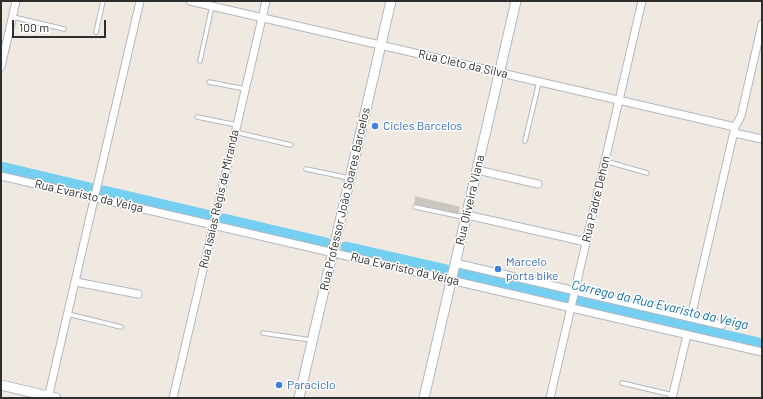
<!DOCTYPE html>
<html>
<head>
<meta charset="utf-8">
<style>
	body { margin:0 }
	#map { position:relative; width:763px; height:399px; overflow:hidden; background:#efe9e1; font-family:Barlow,sans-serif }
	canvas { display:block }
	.frame { position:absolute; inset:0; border:2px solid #2e2e2e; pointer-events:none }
	.scale { position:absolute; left:12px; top:20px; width:94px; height:18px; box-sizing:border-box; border:2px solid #2e2e2e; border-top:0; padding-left:5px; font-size:12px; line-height:14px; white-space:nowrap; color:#2e2e2e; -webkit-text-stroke:3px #fff; paint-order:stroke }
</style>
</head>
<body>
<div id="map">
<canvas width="763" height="399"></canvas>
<div class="frame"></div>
<div class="scale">100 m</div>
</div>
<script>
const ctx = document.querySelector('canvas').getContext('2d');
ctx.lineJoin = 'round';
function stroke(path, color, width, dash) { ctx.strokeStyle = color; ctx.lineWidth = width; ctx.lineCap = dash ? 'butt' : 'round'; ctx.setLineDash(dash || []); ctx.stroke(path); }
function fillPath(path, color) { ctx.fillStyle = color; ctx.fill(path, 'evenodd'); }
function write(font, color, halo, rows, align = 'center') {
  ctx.font = font + ' Barlow,sans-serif'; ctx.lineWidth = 3; ctx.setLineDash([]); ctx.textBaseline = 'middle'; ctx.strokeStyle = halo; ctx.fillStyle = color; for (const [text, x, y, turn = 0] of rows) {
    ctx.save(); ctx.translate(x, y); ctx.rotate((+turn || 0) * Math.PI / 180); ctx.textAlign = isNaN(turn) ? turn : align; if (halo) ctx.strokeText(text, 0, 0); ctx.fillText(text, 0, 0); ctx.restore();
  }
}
stroke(new Path2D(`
	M1,167L90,188
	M104,191L211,216
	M224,219L326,243
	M346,247L447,270
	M459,273L762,344`), '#75cff0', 11);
const building = new Path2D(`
	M416,197L459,207L458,213L415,204Z`);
fillPath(building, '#cbc7bf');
stroke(building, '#cbc5ba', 1);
const lane = new Path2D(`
	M13,17L64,29
	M96,32L103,1
	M200,61L212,6
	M209,82L245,89
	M197,117L237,125
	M235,132L291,145
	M525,141L539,82
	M605,161L647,173
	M306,169L349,178
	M415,207L458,216L465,215
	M68,314L121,327
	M263,333L311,340
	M622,383L673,395`);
const street = new Path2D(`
	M190,1L735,127
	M1,67L16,1
	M734,133L762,139
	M477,170L538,184
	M1,176L762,352
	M467,215L586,242
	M455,263L722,325
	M76,282L138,294
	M691,317L735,127L741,116L762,24
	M48,398L140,1
	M173,398L266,1
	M550,398L642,1
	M672,398L687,335`);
const secondary = new Path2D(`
	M1,385L56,398
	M299,398L391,1
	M424,398L516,1`);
stroke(lane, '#b4b7c1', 5.5);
stroke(street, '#b4b7c1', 9);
stroke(secondary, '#b4b7c1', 11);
stroke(lane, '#fff', 3.5);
stroke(street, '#fff', 7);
stroke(secondary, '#fff', 9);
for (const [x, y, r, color] of [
	[375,126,4,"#3f7fe0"],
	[498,269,4,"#3f7fe0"],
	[279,385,4,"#3f7fe0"]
]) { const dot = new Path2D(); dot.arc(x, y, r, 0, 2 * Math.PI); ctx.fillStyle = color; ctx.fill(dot); stroke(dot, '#fff', 1.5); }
write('12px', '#2e2e2e', '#fff', [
	["Rua Cleto da Silva",463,64,13],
	["Rua Evaristo da Veiga",89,196,13],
	["Rua Isaías Régis de Miranda",219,199,-77],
	["Rua Professor João Soares Barcelos",345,199,-77],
	["Rua Padre Dehon",596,199,-77],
	["Rua Oliveira Viana",470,200,-77],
	["Rua Evaristo da Veiga",405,269,13]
]);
write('12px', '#366cbe', '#fff', [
	["Cicles Barcelos",383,126],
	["Marcelo",506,262],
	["porta bike",506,276],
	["Paraciclo",287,385]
], 'left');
write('italic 13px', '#0d6fa3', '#fff', [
	["Córrego da Rua Evaristo da Veiga",660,305,13]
]);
</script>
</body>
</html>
